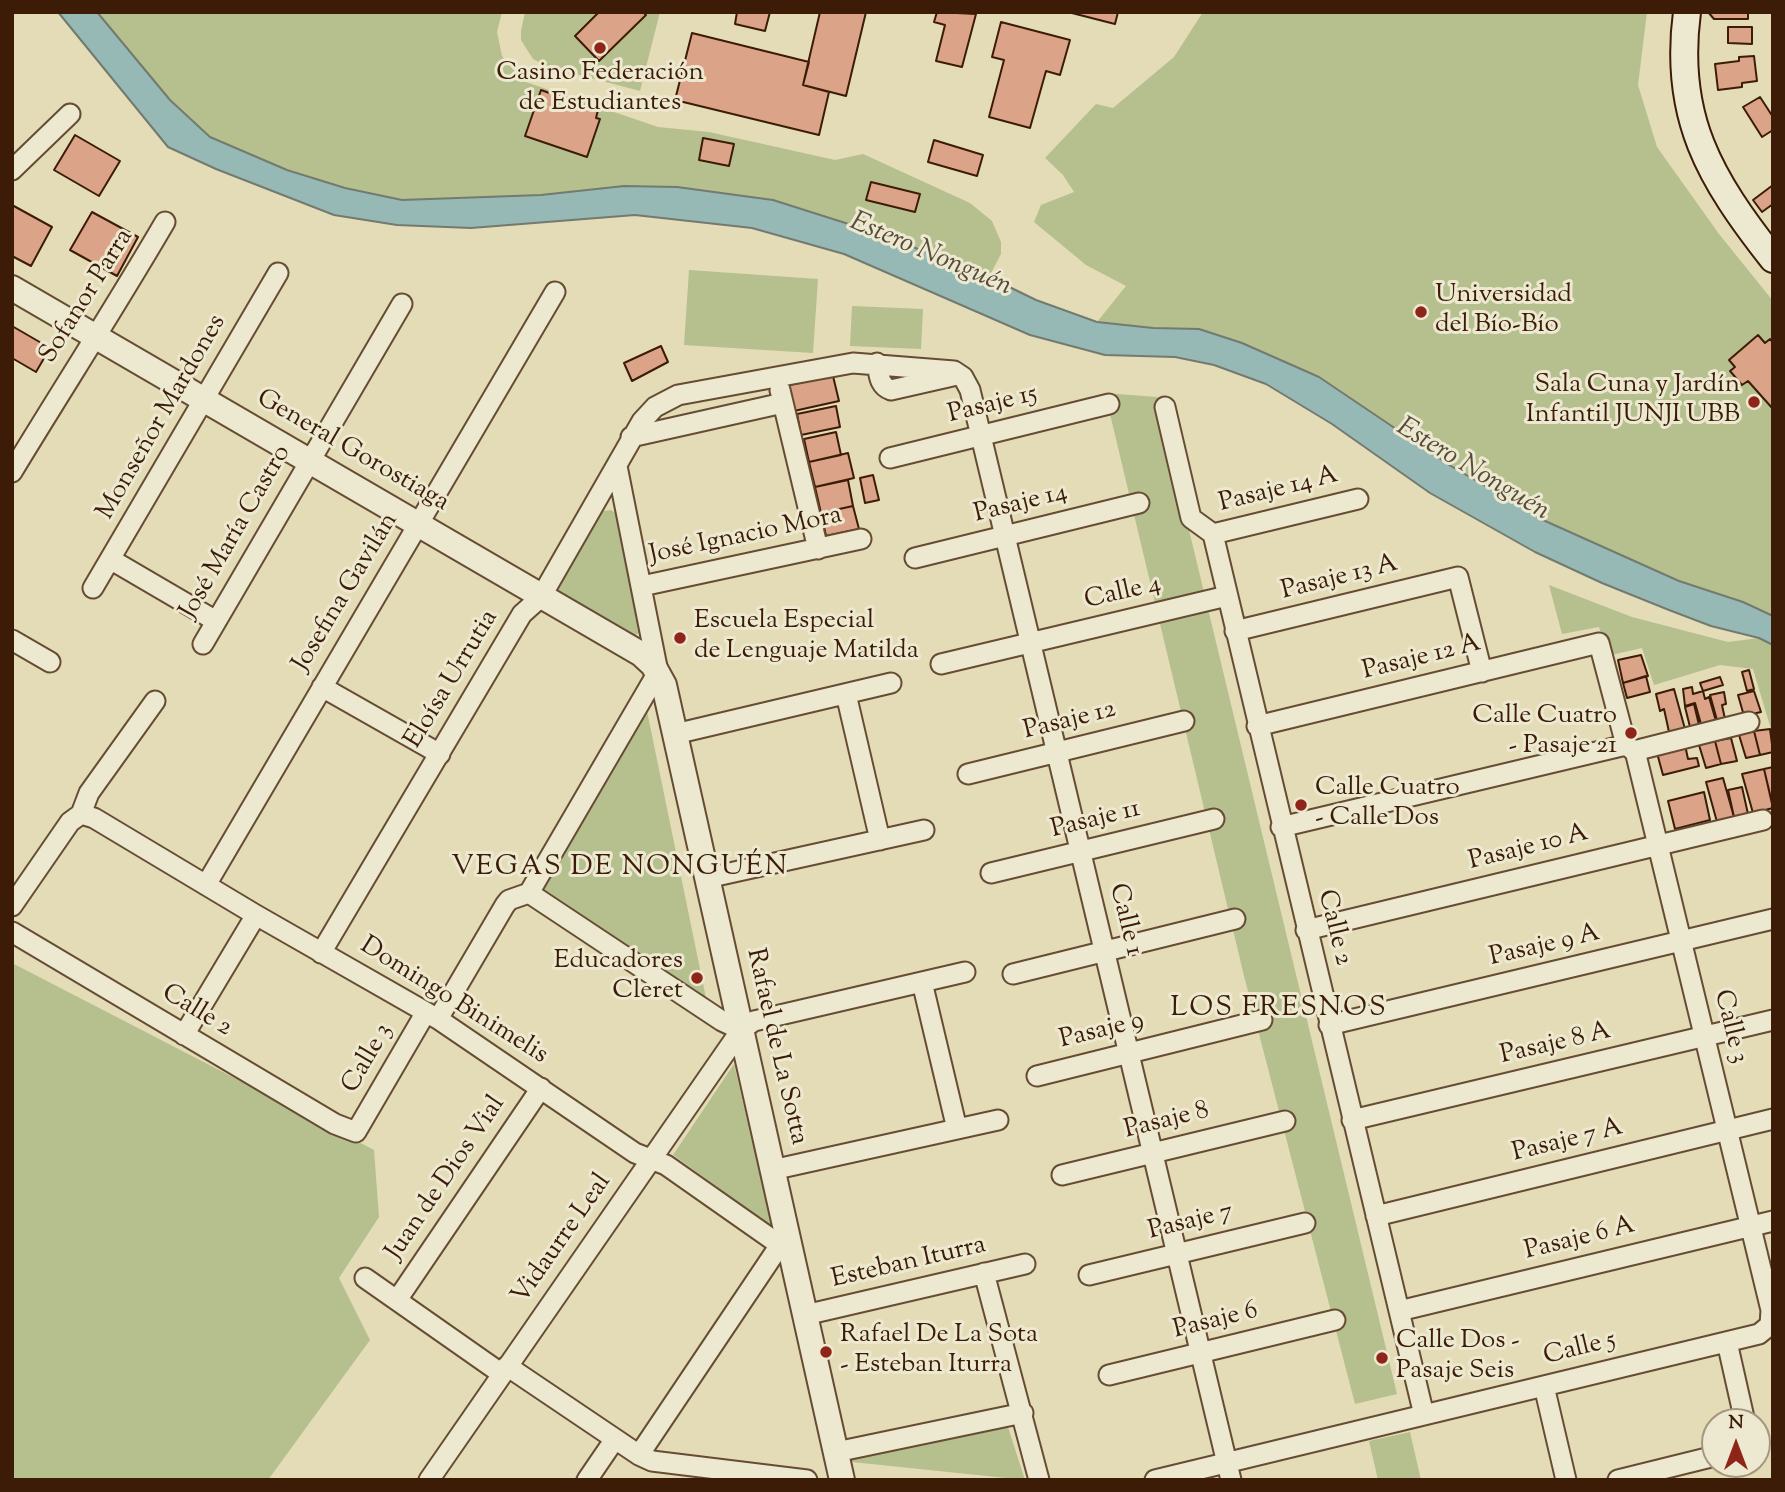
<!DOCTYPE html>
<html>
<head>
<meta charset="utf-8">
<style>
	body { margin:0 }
	#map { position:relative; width:1785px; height:1492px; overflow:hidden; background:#e4dbb7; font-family:"Sorts Mill Goudy",serif }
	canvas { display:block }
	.frame { position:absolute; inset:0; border:14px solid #3c1c06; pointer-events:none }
	.north { position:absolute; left:1701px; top:1408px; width:70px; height:70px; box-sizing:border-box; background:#ede8d0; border:2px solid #a6967f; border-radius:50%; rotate:0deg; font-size:19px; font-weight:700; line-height:28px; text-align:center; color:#3c1c06 }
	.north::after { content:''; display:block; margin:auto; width:24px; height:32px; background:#8f2418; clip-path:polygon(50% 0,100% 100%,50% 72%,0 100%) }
</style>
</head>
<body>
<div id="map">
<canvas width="1785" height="1492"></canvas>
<div class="frame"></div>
<div class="north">N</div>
</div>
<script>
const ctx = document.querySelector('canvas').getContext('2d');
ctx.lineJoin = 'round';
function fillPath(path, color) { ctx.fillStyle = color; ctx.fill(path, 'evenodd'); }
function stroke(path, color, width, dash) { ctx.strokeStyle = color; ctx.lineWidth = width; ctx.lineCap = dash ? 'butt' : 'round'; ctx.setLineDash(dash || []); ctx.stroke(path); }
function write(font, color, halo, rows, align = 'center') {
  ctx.font = font + ' "Sorts Mill Goudy",serif'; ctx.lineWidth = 6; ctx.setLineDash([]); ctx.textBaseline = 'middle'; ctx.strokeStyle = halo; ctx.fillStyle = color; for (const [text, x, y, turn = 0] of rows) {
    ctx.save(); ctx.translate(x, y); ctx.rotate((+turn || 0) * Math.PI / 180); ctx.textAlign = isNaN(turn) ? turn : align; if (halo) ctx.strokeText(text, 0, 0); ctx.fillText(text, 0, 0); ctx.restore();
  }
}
fillPath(new Path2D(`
	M97,12H502L497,32L502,56L523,81L658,127L709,132L835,160L863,154L970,203L992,221L1001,242V254L989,277L880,234L773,200L624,186L541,195L449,200H402L345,188L254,158L210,137L170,100Z
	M525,12H660L640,91L549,67L533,59L521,40V31Z
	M1203,12H1647L1638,85L1657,147L1719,234L1773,301V616L1743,602L1679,581L1543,520L1451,466L1319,377L1242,343L1199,329L1153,328L1097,322L1126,286L1086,265L1034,222L1041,205L1074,192L1063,175L1045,158L1096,104L1113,108L1174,57Z
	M689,270L818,279L813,353L684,345Z
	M852,306L923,309L921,349L850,346Z
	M1105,393L1157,397L1397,1394L1355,1404L1244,976Z
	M611,510L617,514L642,631L631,638L558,595L555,586L603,511Z
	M1549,585L1632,617L1728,642L1759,638L1773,646V736L1753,669L1720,665L1654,685L1642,648L1607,656L1599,627L1562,634Z
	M647,711L707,1003L542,890Z
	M12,963L374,1150L379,1217L339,1278L370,1340L268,1480H12Z
	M734,1064L772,1226L673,1155Z
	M1007,1424L1025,1480L852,1462L847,1456Z
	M1410,1432L1421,1480H1378L1369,1441Z`), '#b5c08e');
const water = new Path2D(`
	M58,12H97L170,100L210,137L287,170L345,188L402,200L541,195L624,186L677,187L773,200L880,234L989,277L1036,300L1097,322L1153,328L1199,329L1242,343L1319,377L1451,466L1543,520L1679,581L1743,602L1773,616V645L1759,638L1711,626L1669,610L1602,583L1535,552L1430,493L1332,424L1266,384L1214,365L1175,357L1105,355L1030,335L844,254L752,228L635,215L471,228L397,225L334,215L216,169L168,147Z`);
fillPath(water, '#97b9b5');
stroke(water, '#737a6f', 2);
const building = new Path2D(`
	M599,12H643L646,15L599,61L575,36Z
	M737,12H770L765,31L735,24Z
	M820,12H866L846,96L803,85Z
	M937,12L976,14L962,67L936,61L945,25L934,22Z
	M1068,12H1118L1115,24Z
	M1708,12H1748V19H1714Z
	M1001,22L1070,40L1060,75L1046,71L1030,128L989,117L1004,60L992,57Z
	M1728,27H1752V44L1728,43Z
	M692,33L809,62L803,85L829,92L819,135L675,100Z
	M1754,56L1757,81L1742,83V87L1718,90L1715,64L1739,61V57Z
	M541,90L598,110L596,118L600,119L587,157L525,136Z
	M1760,97L1773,117V130L1762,137L1743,107Z
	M75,135L120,161L99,196L54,170Z
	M703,138L734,144L729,166L699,160Z
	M934,140L983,155L977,176L928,162Z
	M871,182L920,194L915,212L866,200Z
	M1773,185V204L1762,212L1753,200Z
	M12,205L52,227L31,266L12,256Z
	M92,212L138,237L117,276L70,250Z
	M12,326L50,348L36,372L12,358Z
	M1758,335L1765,343L1770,339L1773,343V409L1748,381L1742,385L1730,371L1735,367L1729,360Z
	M661,346L668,362L632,381L624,363Z
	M833,376L839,401L794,411L789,385Z
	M836,406L840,427L801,435L797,414Z
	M836,432L841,455L809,462L804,439Z
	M848,453L854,478L815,487L809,462Z
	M873,475L879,500L865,503L860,478Z
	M848,480L853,506L821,513L815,487Z
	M853,506L859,529L826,536L821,513Z
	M1641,655L1648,676L1623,683L1618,660Z
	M1749,670L1754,689L1747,691L1742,672Z
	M1646,676L1650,692L1627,698L1623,683Z
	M1720,677L1723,685L1703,691L1700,683Z
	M1692,687L1693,694L1703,691L1705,699L1709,697L1716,721L1701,724L1695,703L1685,706L1683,689Z
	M1674,689L1685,729L1669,732L1664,709L1660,711L1656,694Z
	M1754,691L1761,712L1744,716L1738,695Z
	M1724,692L1726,704L1722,705L1725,719L1717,720L1710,695Z
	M1694,704L1699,725L1690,727L1685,707Z
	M1770,729L1773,752L1760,755L1754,731Z
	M1754,731L1760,755L1746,758L1739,735Z
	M1731,738L1737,761L1721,764L1715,741Z
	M1715,741L1721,764L1706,768L1699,745Z
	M1685,745L1688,759L1697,758L1699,766L1663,775L1657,753Z
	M1773,767V807L1764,769Z
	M1764,769L1773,808L1753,813L1742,774Z
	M1723,778L1734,817L1717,822L1706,782Z
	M1742,787L1748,814L1734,817L1728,790Z
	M1704,792L1710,820L1675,829L1668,801Z`);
fillPath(building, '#dba388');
stroke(building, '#3c1c06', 2);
const minor = new Path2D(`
	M12,170L70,114
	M877,363C879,375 879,386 891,390L957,375
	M780,390L818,549
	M1165,407L1191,518L1213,534
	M631,437L783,403
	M890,458L1109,404
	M12,472C63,388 116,306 165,222
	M1213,534L1424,1415
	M1213,534L1358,499
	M915,558L1139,503
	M110,559L216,621
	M642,586L861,539
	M93,588L278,273
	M1235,631L1458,577L1482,672
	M12,640L50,662
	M203,644L402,304
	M941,664L1227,596
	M322,687L440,754
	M846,694L880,840
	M1257,726L1599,643L1626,745
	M675,734L891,683
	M1626,745L1634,751L1636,755L1771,1310L1770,1325
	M1634,751L1749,722
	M968,774L1184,721
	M81,814L94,818L256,915L438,1019L635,1153L666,1165L780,1245L789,1244
	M1281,827L1626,745
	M991,873L1214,819
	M707,878L924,830
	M206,885L555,292
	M529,893L722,1021L741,1030
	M12,906L70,822L81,814L89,793L155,701
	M1306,930L1763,820
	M12,932L335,1124L356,1132L426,1012
	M321,953L522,614L541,597L642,421L655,407L678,395L853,363L954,371L963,377L970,390L1231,1480
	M1013,974L1235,919
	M922,982L957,1129
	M438,1019L505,905L509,900L529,893L658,672L617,466
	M1329,1025L1773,919
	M184,1035L256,915
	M1037,1076L1262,1020
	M1352,1120L1773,1020
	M772,1170L998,1120
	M1062,1175L1285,1121
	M1376,1216L1773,1119
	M984,1273L1039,1480
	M1089,1275L1305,1223
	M365,1278L502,1374
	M397,1300L541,1088
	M1399,1311L1773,1221
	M805,1315L1025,1264
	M1727,1342L1745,1422
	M507,1366L639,1455L652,1461L807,1480
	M1109,1375L1335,1320
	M1544,1386L1566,1480
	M836,1452L1023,1413
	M639,1455L780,1245
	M429,1480L741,1030L754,1021L965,972
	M587,1480L615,1439
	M1155,1480L1759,1334L1770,1325
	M1618,1480L1715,1456`);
const tertiary = new Path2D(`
	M12,288L641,654L653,665L664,685L842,1480`);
const secondary = new Path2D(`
	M1687,12C1673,117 1710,179 1773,259`);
stroke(minor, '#664c32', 23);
stroke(tertiary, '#664c32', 28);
stroke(secondary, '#3c1c06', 30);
stroke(minor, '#ede8d0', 19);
stroke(tertiary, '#ede8d0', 24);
stroke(secondary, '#ede8d0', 26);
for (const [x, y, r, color] of [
	[600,48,7,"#8f2418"],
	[1421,312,7,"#8f2418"],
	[1754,402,7,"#8f2418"],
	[680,638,7,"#8f2418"],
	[1631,733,7,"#8f2418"],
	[1301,805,7,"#8f2418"],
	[697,978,7,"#8f2418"],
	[826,1352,7,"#8f2418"],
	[1382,1358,7,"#8f2418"]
]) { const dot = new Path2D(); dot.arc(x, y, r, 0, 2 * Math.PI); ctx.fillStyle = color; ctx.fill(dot); stroke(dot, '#ede8d0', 2.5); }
write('26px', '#3c1c06', '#ede8d0', [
	["Casino Federación",600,75,"center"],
	["de Estudiantes",600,105,"center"],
	["Universidad",1435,297],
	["del Bío-Bío",1435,327],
	["Sala Cuna y Jardín",1740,387,"right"],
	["Infantil JUNJI UBB",1740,417,"right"],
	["Escuela Especial",694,623],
	["de Lenguaje Matilda",694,653],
	["Calle Cuatro",1617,718,"right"],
	["- Pasaje 21",1617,748,"right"],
	["Calle Cuatro",1315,790],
	["- Calle Dos",1315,820],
	["Educadores",683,963,"right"],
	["Cleret",683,993,"right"],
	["Rafael De La Sota",840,1337],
	["- Esteban Iturra",840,1367],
	["Calle Dos -",1396,1343],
	["Pasaje Seis",1396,1373]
], 'left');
write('26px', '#3c1c06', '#ede8d0', [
	["Sofanor Parra",88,297,-58],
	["Pasaje 15",993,406,-14],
	["Monseñor Mardones",163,418,-60],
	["General Gorostiaga",352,452,30],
	["Pasaje 14 A",1279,491,-14],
	["Pasaje 14",1021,505,-14],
	["José María Castro",237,533,-60],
	["José Ignacio Mora",746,537,-12],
	["Pasaje 13 A",1340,579,-14],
	["Josefina Gavilán",347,593,-59],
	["Calle 4",1123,594,-13],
	["Pasaje 12 A",1422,659,-14],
	["Eloísa Urrutia",453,680,-59],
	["Pasaje 12",1070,722,-14],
	["Pasaje 11",1096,821,-14],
	["Pasaje 10 A",1529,849,-14],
	["Calle 1",1124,920,76],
	["Calle 2",1333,928,76],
	["Pasaje 9 A",1545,947,-13],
	["Domingo Binimelis",453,1002,32],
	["Calle 2",196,1012,31],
	["Calle 3",1729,1027,76],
	["Pasaje 9",1102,1032,-14],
	["Pasaje 8 A",1556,1045,-13],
	["Rafael de La Sotta",775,1047,77],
	["Calle 3",369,1059,-60],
	["Pasaje 8",1167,1122,-14],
	["Pasaje 7 A",1568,1142,-14],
	["Juan de Dios Vial",447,1179,-56],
	["Pasaje 7",1191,1223,-14],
	["Vidaurre Leal",563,1240,-55],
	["Pasaje 6 A",1580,1240,-14],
	["Esteban Iturra",909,1264,-13],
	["Pasaje 6",1216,1322,-14],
	["Calle 5",1580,1350,-14]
]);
write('italic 28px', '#574b3b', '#ede8d0', [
	["Estero Nonguén",930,256,23],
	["Estero Nonguén",1472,471,31]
]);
ctx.letterSpacing = '2px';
write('28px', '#3c1c06', '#ede8d0', [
	["VEGAS DE NONGUÉN",620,869],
	["LOS FRESNOS",1279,1010]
]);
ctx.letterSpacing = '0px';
</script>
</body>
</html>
